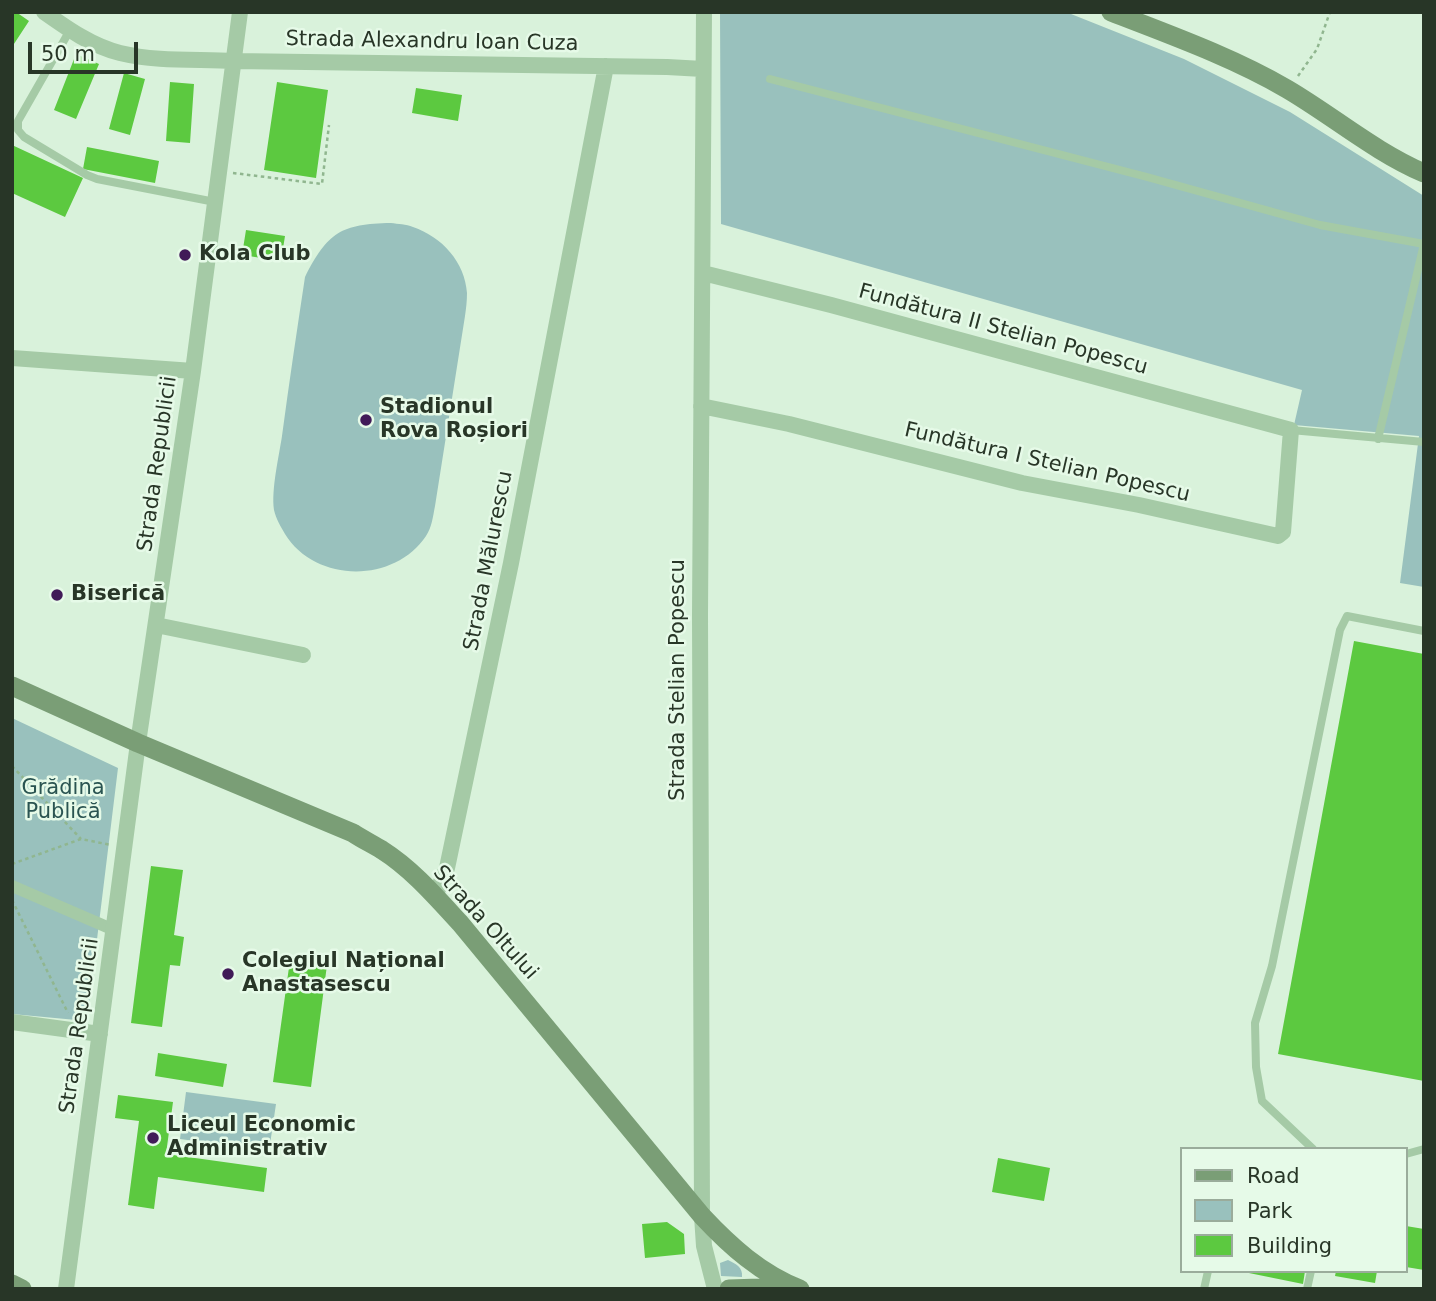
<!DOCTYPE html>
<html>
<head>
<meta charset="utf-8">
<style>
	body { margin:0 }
	#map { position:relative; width:1436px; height:1301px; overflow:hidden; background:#d9f2db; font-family:"DejaVu Sans",sans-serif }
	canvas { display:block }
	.frame { position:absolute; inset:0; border:14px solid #283627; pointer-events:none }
	.legend { position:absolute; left:1180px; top:1147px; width:228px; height:126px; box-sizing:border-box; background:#e6fae8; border:2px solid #9aac9b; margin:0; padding:9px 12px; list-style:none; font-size:21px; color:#283627 }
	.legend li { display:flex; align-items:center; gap:14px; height:35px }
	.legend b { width:35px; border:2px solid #9aac9b }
	.scale { position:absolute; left:28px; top:42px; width:110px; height:32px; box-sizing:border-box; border:4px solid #283627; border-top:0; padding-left:9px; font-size:21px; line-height:24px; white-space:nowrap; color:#283627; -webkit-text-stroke:5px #e6fae8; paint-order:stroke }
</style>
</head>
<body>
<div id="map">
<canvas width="1436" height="1301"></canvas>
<div class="frame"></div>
<ul class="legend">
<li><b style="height:9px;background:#7a9e76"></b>Road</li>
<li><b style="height:19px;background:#99c1bd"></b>Park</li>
<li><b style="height:19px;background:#5cc940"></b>Building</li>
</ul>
<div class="scale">50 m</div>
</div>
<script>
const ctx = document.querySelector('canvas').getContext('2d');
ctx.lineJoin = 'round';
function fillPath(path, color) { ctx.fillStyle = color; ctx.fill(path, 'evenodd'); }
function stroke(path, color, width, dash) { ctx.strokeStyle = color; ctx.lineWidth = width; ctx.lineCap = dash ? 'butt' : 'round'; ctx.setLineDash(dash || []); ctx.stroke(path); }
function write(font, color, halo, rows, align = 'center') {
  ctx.font = font + ' "DejaVu Sans",sans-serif'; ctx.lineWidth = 5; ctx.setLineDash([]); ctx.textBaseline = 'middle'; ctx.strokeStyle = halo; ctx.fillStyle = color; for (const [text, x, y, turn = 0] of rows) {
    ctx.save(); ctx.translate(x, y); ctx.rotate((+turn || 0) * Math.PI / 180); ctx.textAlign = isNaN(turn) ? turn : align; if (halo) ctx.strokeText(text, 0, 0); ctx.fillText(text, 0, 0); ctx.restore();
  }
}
fillPath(new Path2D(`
	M720,12H1066L1184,59L1290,112L1424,196V587L1400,583L1419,436L1294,425L1302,390L721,224Z
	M391,223C398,224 406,224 413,227C442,237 465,262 467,293C467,301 466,309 465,316L435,506C433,516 432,527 426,536C394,584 315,583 285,534C281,527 276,519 274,510C271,490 279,456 282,436C289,383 297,330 305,277C328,232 341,224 391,223Z
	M12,718L118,768L87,1021L12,1014Z
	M186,1092L276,1104L269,1151L180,1139Z
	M728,1260C736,1264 743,1267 742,1277L721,1276L720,1263Z`), '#99c1bd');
fillPath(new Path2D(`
	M12,12H16L29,21L12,47Z
	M76,54L99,64L76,119L54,110Z
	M124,73L145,79L130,135L109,129Z
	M170,82L194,84L190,143L166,141Z
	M277,82L328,90L316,178L264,170Z
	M416,88L462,95L458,121L412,113Z
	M12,145L83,178L65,217L12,193Z
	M87,147L159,161L155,183L83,169Z
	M246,230L285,236L281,261L242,255Z
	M1354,641L1424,654V1081L1278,1054Z
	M151,866L183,870L174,935L184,937L180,966L170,965L162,1027L131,1023Z
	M290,960L327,965L311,1087L273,1082Z
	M158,1053L227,1064L223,1087L155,1076Z
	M118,1095L173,1102L166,1154L267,1168L264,1192L158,1177L154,1209L128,1205L139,1121L115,1118Z
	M998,1158L1050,1168L1044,1201L992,1192Z
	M667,1222L684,1234L685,1254L645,1258L642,1224Z
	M1406,1226L1424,1229V1270L1406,1267Z
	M1244,1271H1305L1303,1284L1244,1272Z
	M1336,1271H1377L1375,1283L1335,1276Z`), '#5cc940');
stroke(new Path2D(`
	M1298,76L1317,49L1330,12
	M233,173L322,184L329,125
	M12,766L81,839
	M12,864L81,839L111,845
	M12,900L68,1013`), '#90b68f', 2.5, [3.5, 3.5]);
stroke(new Path2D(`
	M70,30L18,121V130L24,137L87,175L97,179L215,202
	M770,79L1147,177L1320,225L1424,244L1378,439
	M1291,430L1424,442
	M1313,1149L1262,1101L1256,1067L1255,1023L1272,966L1340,630L1347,616L1424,631
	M1406,1154L1424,1149
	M1204,1289L1208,1271
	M1307,1289L1311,1271`), '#a5caa6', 8);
stroke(new Path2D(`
	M12,886L114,930`), '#a5caa6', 12);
stroke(new Path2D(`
	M44,12C68,29 92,46 120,53C157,62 197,59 234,61L667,67L703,69
	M704,12L700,614L702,1216L704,1246L715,1289
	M12,358L193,371
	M701,406L789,424L1022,483L1139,505L1278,536L1283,532L1291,430L831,305L703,273
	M156,625L303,655
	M435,896L447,868L511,563L606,66
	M12,1022L100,1034
	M66,1289L138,743L193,371L240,12`), '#a5caa6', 16);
stroke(new Path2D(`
	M1111,12C1170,35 1232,57 1287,89C1333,116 1375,152 1424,173
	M12,686L138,743L353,833C362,839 372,844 382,850C412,869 436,897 460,923L702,1216C730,1246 761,1274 800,1289
	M12,1284L22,1289
	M729,1289L791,1287`), '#7a9e76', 19);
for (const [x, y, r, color] of [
	[185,255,7,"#411b58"],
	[366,420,7,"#411b58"],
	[57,595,7,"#411b58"],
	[228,974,7,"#411b58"],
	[153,1138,7,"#411b58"]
]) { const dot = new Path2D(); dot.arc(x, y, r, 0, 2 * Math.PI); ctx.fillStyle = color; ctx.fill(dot); stroke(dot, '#e6fae8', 2.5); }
write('21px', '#283627', '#e6fae8', [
	["Strada Alexandru Ioan Cuza",432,42,1],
	["Fundătura II Stelian Popescu",1003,330,15],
	["Fundătura I Stelian Popescu",1047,463,13],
	["Strada Republicii",158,464,-82],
	["Strada Mălurescu",489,561,-79],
	["Strada Stelian Popescu",679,680,-90],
	["Strada Oltului",485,923,48],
	["Strada Republicii",80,1026,-82]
]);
write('bold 21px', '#283627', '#e6fae8', [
	["Kola Club",199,255],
	["Stadionul",380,408],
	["Rova Roșiori",380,432],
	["Biserică",71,595],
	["Colegiul Național",242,962],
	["Anastasescu",242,986],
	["Liceul Economic",167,1126],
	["Administrativ",167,1150]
], 'left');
write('21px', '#2a5451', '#e6fae8', [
	["Grădina",63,789],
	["Publică",63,813]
]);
</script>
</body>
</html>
